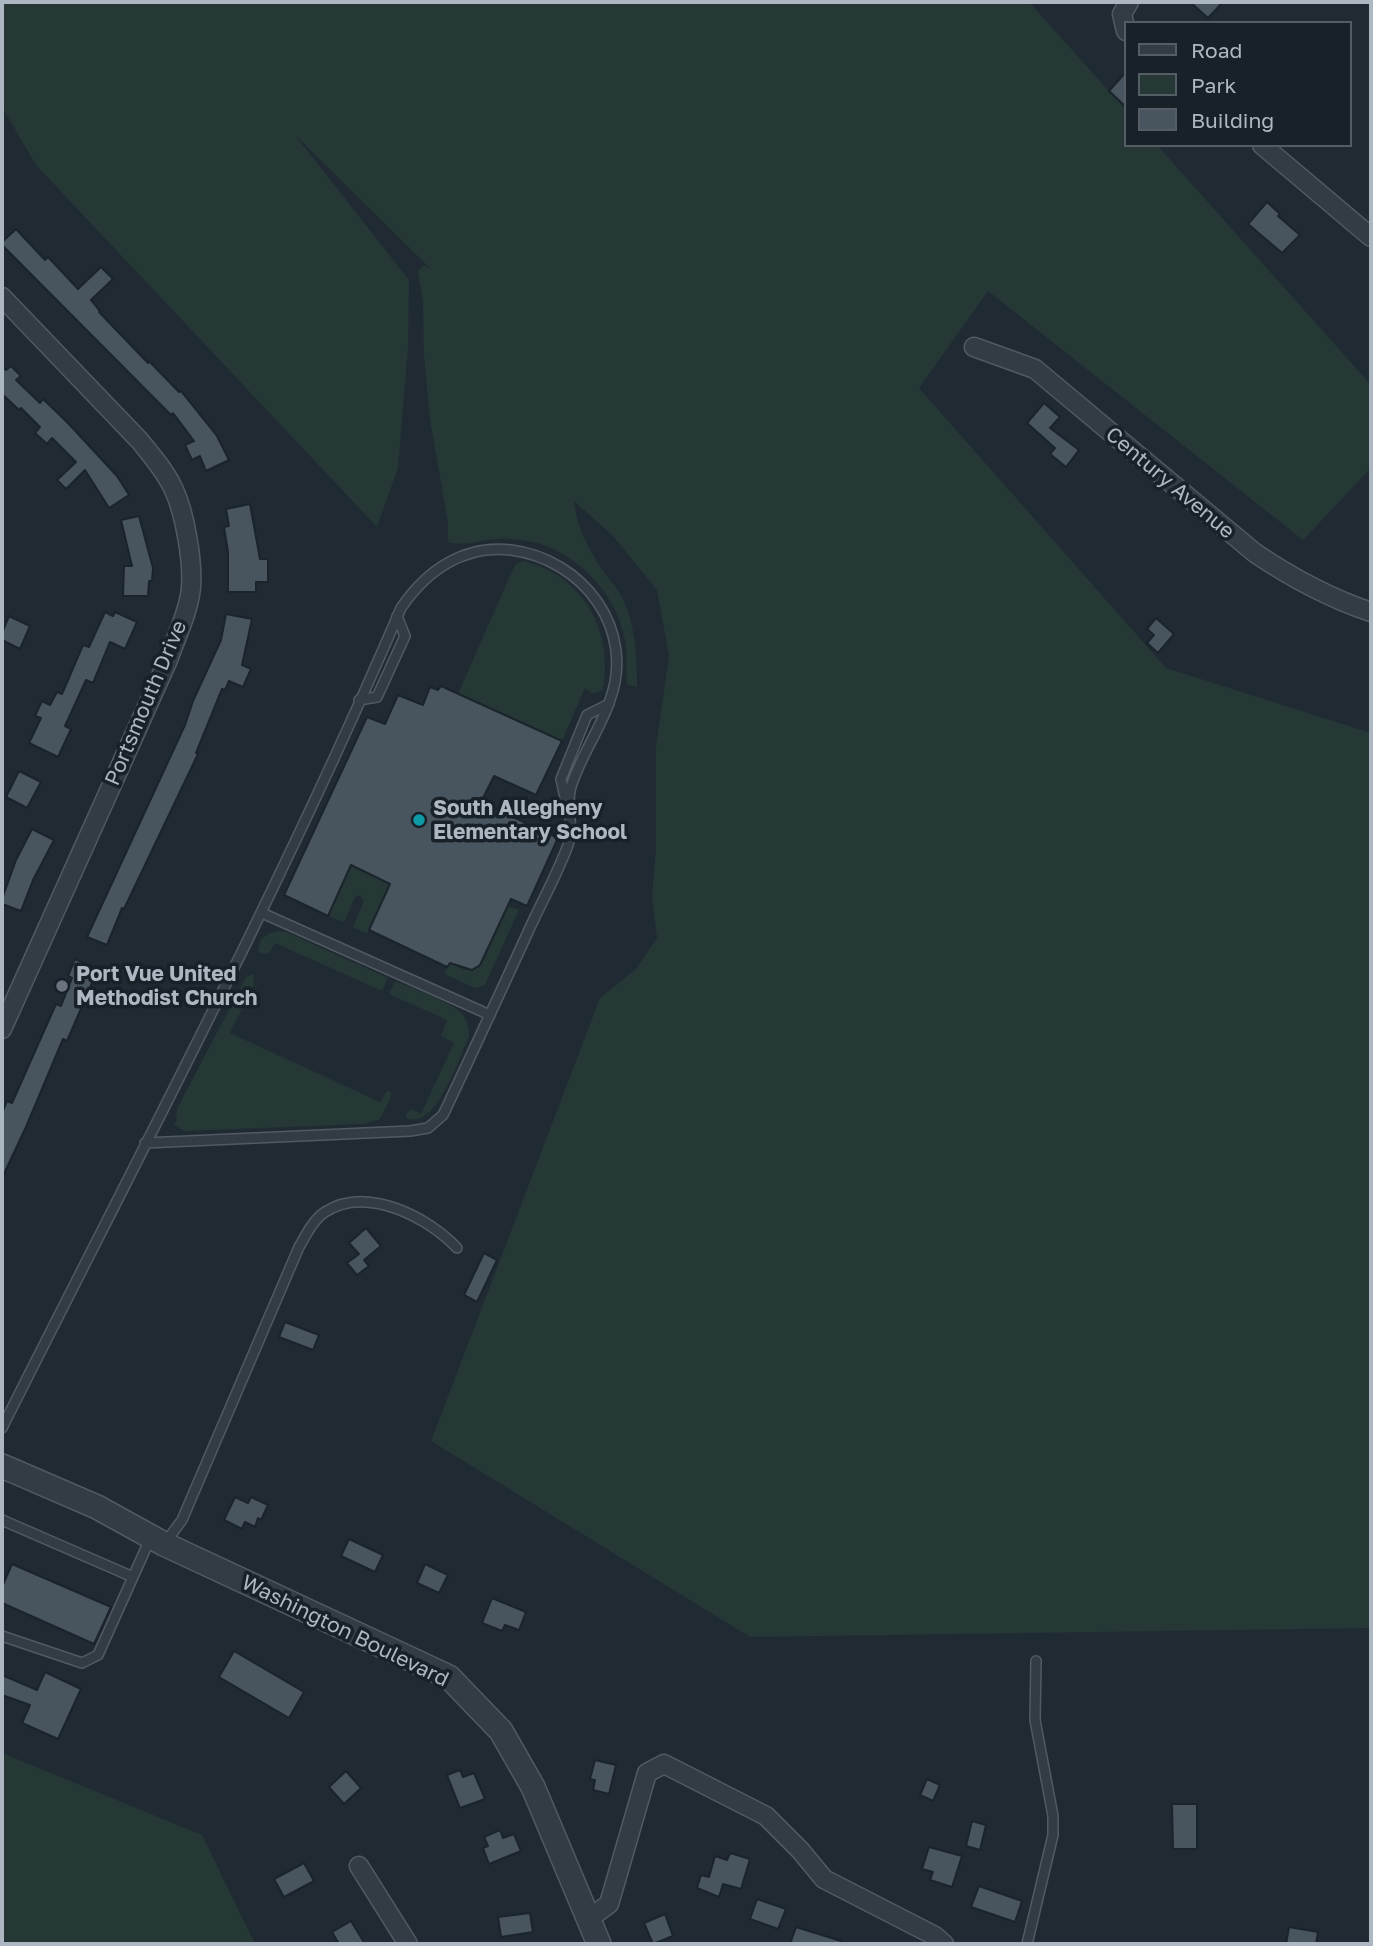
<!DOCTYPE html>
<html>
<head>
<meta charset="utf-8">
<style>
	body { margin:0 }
	#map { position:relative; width:1373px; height:1946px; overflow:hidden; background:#202a33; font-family:"Golos Text",sans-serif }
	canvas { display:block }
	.frame { position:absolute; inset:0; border:4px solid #adb7c1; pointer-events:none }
	.legend { position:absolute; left:1124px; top:21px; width:228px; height:126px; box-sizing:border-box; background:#192128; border:2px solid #545d65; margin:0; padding:9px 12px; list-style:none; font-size:21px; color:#adb7c1 }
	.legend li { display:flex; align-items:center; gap:14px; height:35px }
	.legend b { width:35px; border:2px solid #545d65 }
</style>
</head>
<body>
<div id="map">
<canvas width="1373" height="1946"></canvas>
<div class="frame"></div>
<ul class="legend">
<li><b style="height:9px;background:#333c44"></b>Road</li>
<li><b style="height:19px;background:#253836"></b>Park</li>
<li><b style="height:19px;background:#48555f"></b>Building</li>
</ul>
</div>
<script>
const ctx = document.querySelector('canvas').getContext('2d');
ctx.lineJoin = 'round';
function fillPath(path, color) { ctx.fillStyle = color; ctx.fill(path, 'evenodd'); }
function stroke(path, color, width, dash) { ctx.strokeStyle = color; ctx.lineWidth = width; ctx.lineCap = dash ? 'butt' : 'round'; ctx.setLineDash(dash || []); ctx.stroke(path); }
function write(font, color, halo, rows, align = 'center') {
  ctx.font = font + ' "Golos Text",sans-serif'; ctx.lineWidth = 7; ctx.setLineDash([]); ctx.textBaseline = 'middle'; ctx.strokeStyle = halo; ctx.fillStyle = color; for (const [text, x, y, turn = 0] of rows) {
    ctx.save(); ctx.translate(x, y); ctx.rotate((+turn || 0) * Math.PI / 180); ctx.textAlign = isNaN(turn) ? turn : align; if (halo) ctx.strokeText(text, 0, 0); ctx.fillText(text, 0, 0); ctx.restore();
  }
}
fillPath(new Path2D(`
	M2,2H1029L1126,110V145H1157L1371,385V468L1303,540L988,291L919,388L1166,668L1371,733V1628L750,1637L431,1441L600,998L636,969L657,938L652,896L656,849V746L669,656L657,590L613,536L574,501C577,529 590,552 606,575C612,583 621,592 624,602C636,629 637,659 637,687L627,684C626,668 628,651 624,636C615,589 567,542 518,540C511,539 503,538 496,539C480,540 464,547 448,542V522L430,420L424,356L423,302L418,271L424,265L431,269L295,135L409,280L408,348L398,468L377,527L36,165L2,107Z
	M523,561C583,575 614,631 603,690L592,694L585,688L562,741L458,694L513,569L516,564Z
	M356,855L371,862L366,873L390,884L367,934L353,927L364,901L360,895L355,897L344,922L328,916Z
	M508,906L519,910L485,985L475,988L444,974L450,963C461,968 471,975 481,965Z
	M280,931L286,932L388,978L382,991L275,943L269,953L262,954L258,951L261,939L270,933Z
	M253,974L254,984L230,1033L380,1102L387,1091L391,1092L390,1099L380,1119L364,1124L184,1131L173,1124L176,1122L177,1109L246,977Z
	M395,981C411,988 448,1001 460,1012C468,1018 469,1028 469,1037C459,1057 436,1131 407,1118L406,1114L411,1109L421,1114L454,1043L441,1036L447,1020L389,994Z
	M2,1753L202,1835L255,1944H2Z`), '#253836');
const building = new Path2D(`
	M1190,2H1223L1208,18Z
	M1126,72V107L1109,91Z
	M1267,202L1280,214L1278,216L1300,235L1282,253L1248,224Z
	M16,229L45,260L48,257L78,289L101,267L113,279L91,300L100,311L99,312L148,363L149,361L179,392L181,391L217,436L229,460L206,471L200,456L192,460L185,445L194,441L173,413L171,415L2,245V242Z
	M2,366L6,370L11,366L21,376L16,380L40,403L43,399L67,422L117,476L129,495L109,508L85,470L66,489L57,480L76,462L52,438L47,444L35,433L40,427L21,408L19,410L2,394Z
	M1044,403L1060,417L1050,428L1079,450L1066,467L1050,454L1055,448L1027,423Z
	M250,504L260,559H268V582H256V592H228V552L224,527L229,526L226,509Z
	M139,516L153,568L152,581H149L148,596H123L124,566H132L121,520Z
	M105,612L113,616L115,612L137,622L125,649L110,642L93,683L86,680L65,726L71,729L58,757L29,743L41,718L35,716L42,701L50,705L57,692L62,694L83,645L89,647Z
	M226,614L252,619L242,665L251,669L243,687L229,681L225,690L222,689L196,753L198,754L124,909L122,908L107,945L87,937L185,725L193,701L221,640Z
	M9,616L30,626L20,649L2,640V633Z
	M1156,618L1174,634L1158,653L1147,643L1154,635L1147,629Z
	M441,686L562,741L536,795L494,776L481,802L558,838L527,906L511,899L480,965L472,970L450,963L447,967L369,930L390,884L351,865L328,916L284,895L367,717L385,724L398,695L423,705L430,687L438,690Z
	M19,771L41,782L27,808L6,797Z
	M32,829L54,840L33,880L21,911L2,904V899L16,860Z
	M75,959L98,969L67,1041L63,1039L26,1127L2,1178V1113L7,1101L12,1103L56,1004L61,1006L72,978L68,976Z
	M366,1228L381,1246L364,1260L369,1266L357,1275L347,1263L359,1254L349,1243Z
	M484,1253L497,1260L477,1302L464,1295Z
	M285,1322L319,1335L313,1350L279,1337Z
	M235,1497L248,1503L251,1497L268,1505L261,1520L258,1518L255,1527L245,1522L242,1529L224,1520Z
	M349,1539L383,1555L375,1572L341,1556Z
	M12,1564L111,1607L94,1644L2,1603V1587Z
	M425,1564L448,1575L439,1593L417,1583Z
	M492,1598L526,1612L519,1630L505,1625L502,1631L482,1623Z
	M234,1651L304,1692L289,1718L219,1677Z
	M45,1672L81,1689L58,1739L22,1723L30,1705L2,1695V1675L37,1690Z
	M595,1760L616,1765L609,1794L593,1790L595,1780L590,1779Z
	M460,1770L463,1777L474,1773L485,1799L460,1808L447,1775Z
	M346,1771L361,1788L344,1804L329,1787Z
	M927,1779L940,1785L933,1801L920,1795Z
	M1172,1804H1197V1849H1173Z
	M972,1821L986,1825L980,1850L966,1846Z
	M500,1830L503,1838L514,1834L521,1851L489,1864L483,1848L488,1846L484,1837Z
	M929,1847L962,1856L952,1887L930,1880L933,1872L922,1869Z
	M730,1853L750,1859L741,1889L723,1884L719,1897L697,1888L701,1875L709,1877L715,1856L727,1860Z
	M304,1863L314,1881L284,1897L274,1879Z
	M979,1886L1022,1901L1015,1922L971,1907Z
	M757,1899L786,1909L778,1929L750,1919Z
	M530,1913L533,1932L501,1937L498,1917Z
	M665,1914L673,1936L653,1944L644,1923Z
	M351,1921L365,1944H339L332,1932Z
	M796,1927L841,1941V1944H790Z
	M1289,1927L1318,1932L1316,1944H1286Z`);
fillPath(building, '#48555f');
stroke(building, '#1b232b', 2);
const service = new Path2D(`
	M359,700L377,697L405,636L397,616
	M566,802L561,779L587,715L609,704
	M262,913L490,1015
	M2,1428C138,1157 281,888 401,608C426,571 464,544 511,550C583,559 636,629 610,700C600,730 580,757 571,787C565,806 575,827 568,845C557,875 541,903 528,932C500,993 472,1054 443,1115L428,1128L410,1131L145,1143
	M2,1520L133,1577
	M165,1543L182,1520L299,1247C306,1235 313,1220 325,1212C366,1185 428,1217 457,1248
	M2,1636L82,1663L98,1655L150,1539
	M1027,1944L1053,1835V1816L1035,1720L1036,1661`);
const minor = new Path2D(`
	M1126,31L1122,14L1129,2
	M1262,145L1371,237
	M2,297L140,441C152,456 166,472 174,490C185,514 193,561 191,587C189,611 176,637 168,660L2,1029
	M974,347L1035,369L1255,553C1292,578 1329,598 1371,612
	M359,1866L408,1944
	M587,1920L609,1904L647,1773L664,1764L766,1816L800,1850L824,1879L935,1936L944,1944`);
const tertiary = new Path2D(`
	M2,1466L97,1507L164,1544L449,1677L501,1731L533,1787L599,1944`);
stroke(service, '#515a62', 12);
stroke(minor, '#515a62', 21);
stroke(tertiary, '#515a62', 26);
stroke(service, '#333c44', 9);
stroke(minor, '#333c44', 18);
stroke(tertiary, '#333c44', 23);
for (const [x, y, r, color] of [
	[419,820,7,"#0f9aa8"],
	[62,986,7,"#6b7280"]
]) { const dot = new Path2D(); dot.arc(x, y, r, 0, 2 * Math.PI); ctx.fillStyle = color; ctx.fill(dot); stroke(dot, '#192128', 2.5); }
write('21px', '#adb7c1', '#192128', [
	["Century Avenue",1170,483,40],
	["Portsmouth Drive",146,703,-67],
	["Washington Boulevard",345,1631,26]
]);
write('bold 21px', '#adb7c1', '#192128', [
	["South Allegheny",433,808],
	["Elementary School",433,832],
	["Port Vue United",76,974],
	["Methodist Church",76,998]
], 'left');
</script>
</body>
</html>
